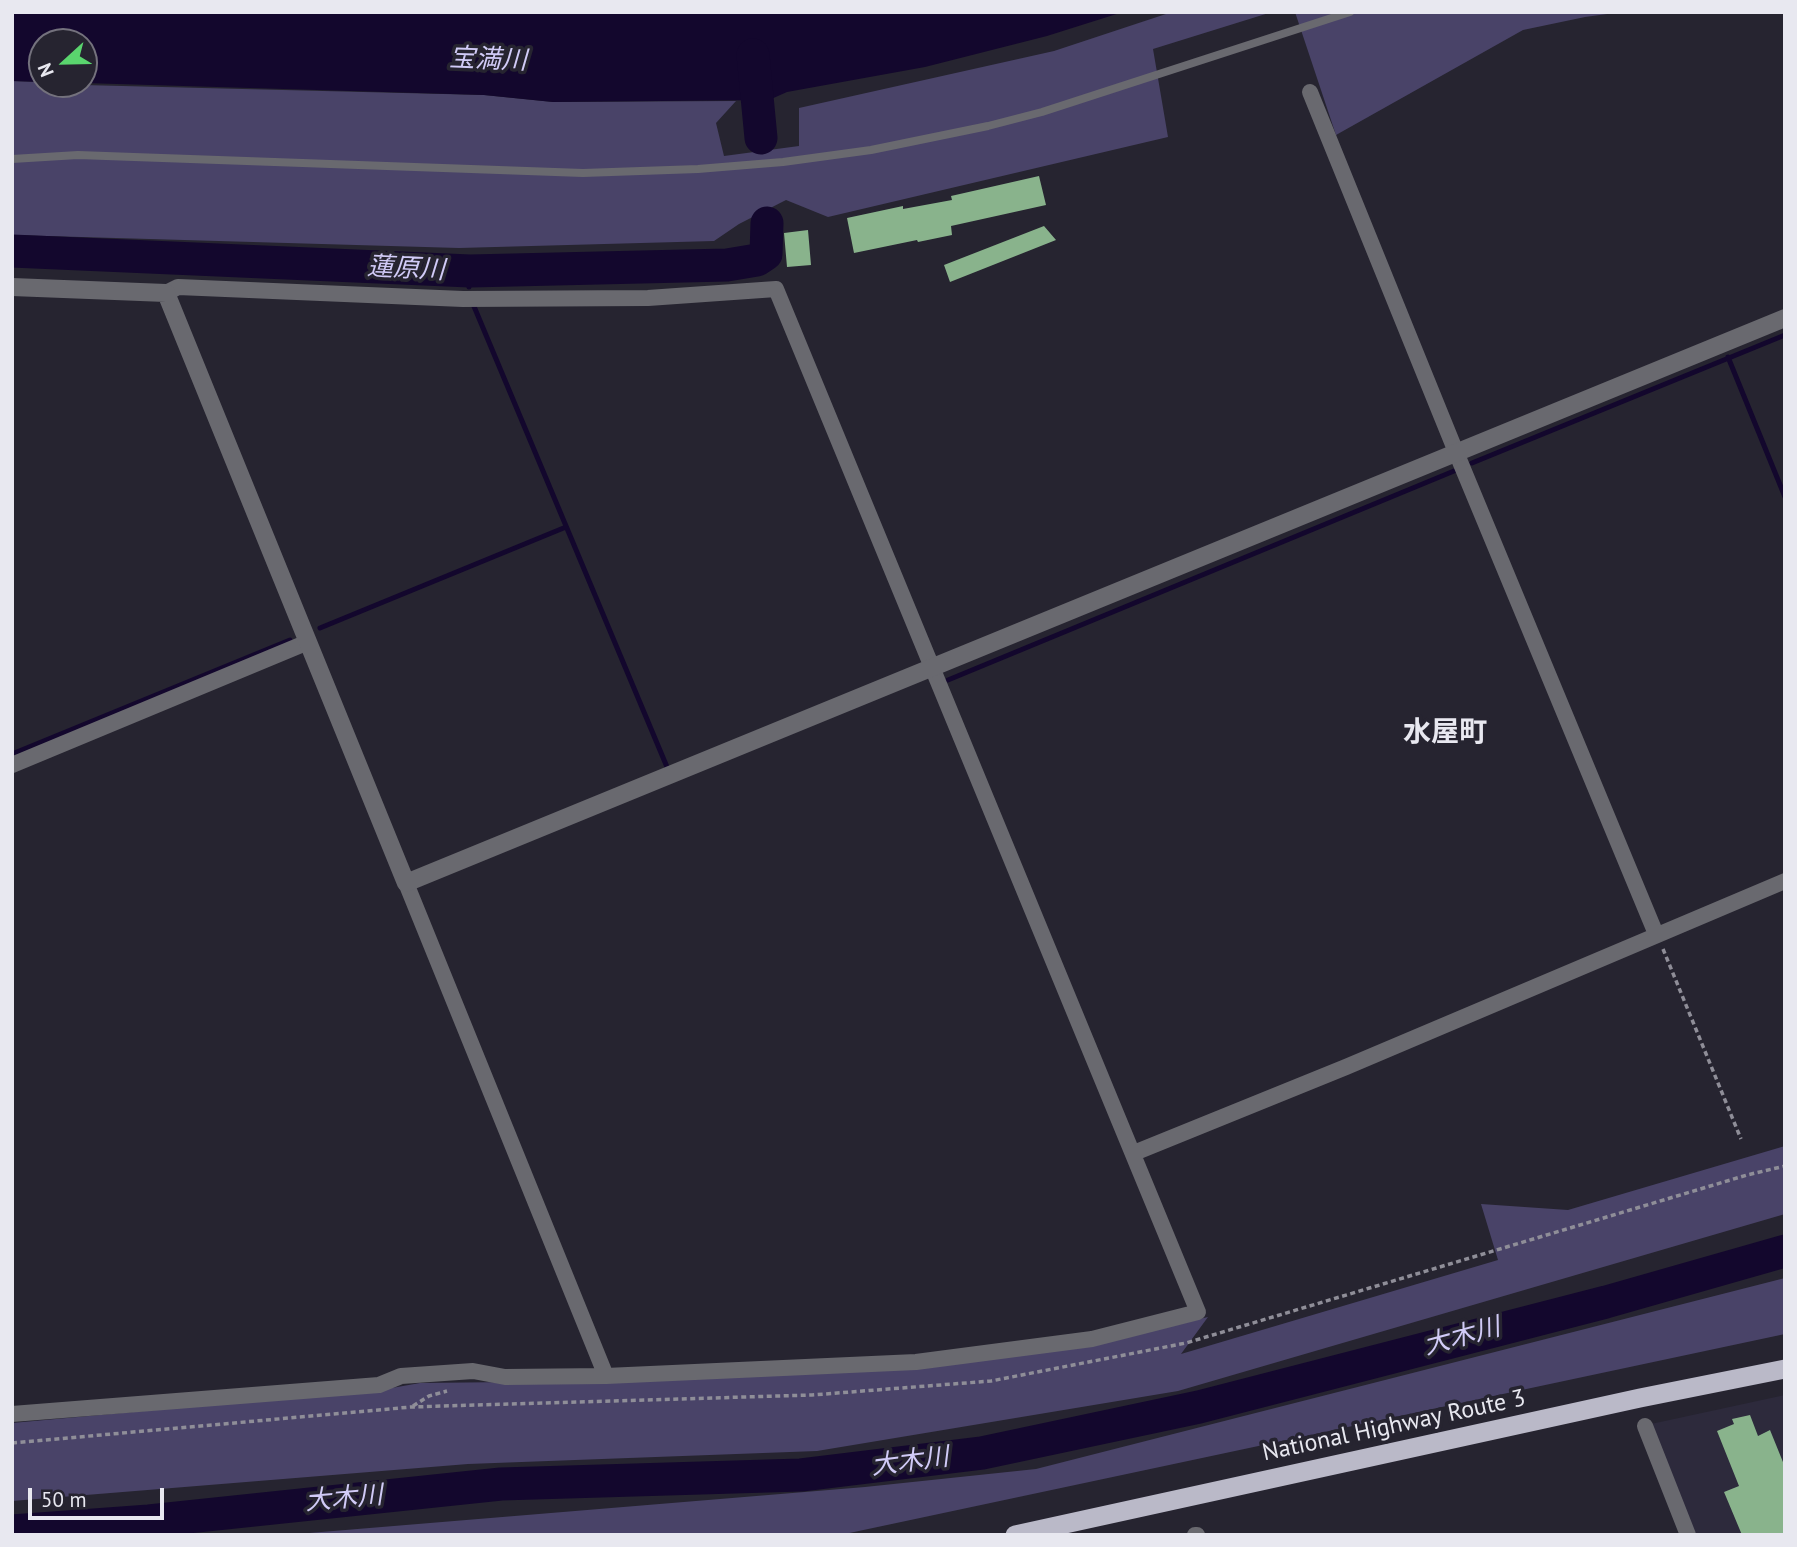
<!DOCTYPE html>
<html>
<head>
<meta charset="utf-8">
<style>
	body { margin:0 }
	#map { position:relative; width:1797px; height:1547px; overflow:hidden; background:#262430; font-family:"PT Sans",sans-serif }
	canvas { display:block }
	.frame { position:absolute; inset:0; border:14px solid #e8e8f0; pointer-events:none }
	.north { position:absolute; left:28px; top:28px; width:70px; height:70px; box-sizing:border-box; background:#262430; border:2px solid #74727d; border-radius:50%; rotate:248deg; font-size:19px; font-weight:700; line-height:28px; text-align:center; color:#e8e8f0 }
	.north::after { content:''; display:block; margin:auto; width:24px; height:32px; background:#5ad56e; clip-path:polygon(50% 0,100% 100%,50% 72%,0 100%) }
	.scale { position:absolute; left:28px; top:1488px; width:136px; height:32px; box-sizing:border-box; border:4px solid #e8e8f0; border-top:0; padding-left:9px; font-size:21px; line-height:24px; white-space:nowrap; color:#e8e8f0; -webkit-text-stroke:5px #262430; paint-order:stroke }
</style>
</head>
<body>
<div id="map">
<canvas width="1797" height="1547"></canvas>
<div class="frame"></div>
<div class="north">N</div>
<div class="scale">50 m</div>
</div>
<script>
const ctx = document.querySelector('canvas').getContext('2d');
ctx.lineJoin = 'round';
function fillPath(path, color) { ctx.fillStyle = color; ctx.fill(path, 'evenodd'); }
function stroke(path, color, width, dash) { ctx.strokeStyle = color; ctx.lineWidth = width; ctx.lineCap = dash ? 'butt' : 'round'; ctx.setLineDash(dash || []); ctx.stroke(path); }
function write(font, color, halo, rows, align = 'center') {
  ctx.font = font + ' "PT Sans","Noto Sans JP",sans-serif'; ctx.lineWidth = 7; ctx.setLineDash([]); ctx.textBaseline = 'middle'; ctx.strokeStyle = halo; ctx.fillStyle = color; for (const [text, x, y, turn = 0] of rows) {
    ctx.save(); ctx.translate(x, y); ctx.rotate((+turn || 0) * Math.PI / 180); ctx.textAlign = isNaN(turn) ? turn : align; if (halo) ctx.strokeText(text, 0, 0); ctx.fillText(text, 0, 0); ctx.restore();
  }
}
fillPath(new Path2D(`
	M1785,1395V1535H1695L1651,1424Z`), '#2d2a3c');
fillPath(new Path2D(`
	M1172,12H1272L1153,49L1168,137L828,217L786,200L739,224L714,241L459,248L12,235V81L42,82V84L484,95L553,102L736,101L716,123L724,156L799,146V108L1054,51Z
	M1295,12H1622L1585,17L1523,30L1336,135Z
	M1785,1146V1214L1178,1391L817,1451L468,1464L12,1501V1423L386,1389L420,1383L603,1381L1087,1345L1208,1317L1181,1354L1498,1260L1481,1204L1568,1210Z
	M1785,1278V1334L840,1535H285L865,1487L1036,1469Z`), '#494368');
fillPath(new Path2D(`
	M12,12H1123L1047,36L925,67L787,92L769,100L553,102L484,95L84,83V42H42V82L12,81Z`), '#13072d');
stroke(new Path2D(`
	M766,254H777
	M469,287L470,271
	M473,304L667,767
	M1728,357L1785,497
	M1472,463L1785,335
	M320,628L566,527
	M948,680L1454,471
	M12,754L290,640`), '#13072d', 5);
stroke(new Path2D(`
	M753,55L761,138
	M12,251L470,271L727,265L757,260L766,254L767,223
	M12,1531L149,1521L501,1484L801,1475L982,1453L1199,1407L1606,1302L1785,1251`), '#13072d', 33);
fillPath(new Path2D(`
	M1039,176L1046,205L951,226L952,235L918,242L917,240L854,253L847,218L903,206V209L952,200L951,196Z
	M1044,226L1056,240L950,282L944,265Z
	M808,230L811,265L787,267L784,233Z
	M1750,1415L1758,1436L1770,1430L1785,1467V1535H1742L1724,1492L1739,1486L1717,1431L1734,1424L1732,1419Z`), '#89b38c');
stroke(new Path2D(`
	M1663,949L1741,1139
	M413,1406L429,1396L447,1391
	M12,1443L411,1407L812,1395L991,1381L1186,1343L1747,1175L1785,1166`), '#8f8e98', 3.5, [5, 3.5]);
stroke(new Path2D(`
	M12,159L78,155L583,173L698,169L783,162L871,150L988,126L1042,112L1350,12`), '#69696f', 8);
stroke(new Path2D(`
	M1310,92L1456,452L1656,934
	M12,765L308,642
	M406,883L606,1376
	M1134,1153L1346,1067L1785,881
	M12,1414L379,1385L401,1376L473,1371L505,1377L606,1376L916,1362L1092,1339L1198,1312L776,289L648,298L463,299L178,287L166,293
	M1645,1426L1688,1535
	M1195,1535H1197`), '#69696f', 16);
stroke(new Path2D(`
	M12,287L166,293L406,883L1785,318`), '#69696f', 18);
stroke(new Path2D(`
	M1015,1535L1640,1398L1785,1369`), '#bab9c8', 19);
write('24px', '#e8e8f0', '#262430', [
	["National Highway Route 3",1394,1426,-12]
]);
write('italic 26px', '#d1cbf7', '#262430', [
	["宝満川",488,60,2],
	["蓮原川",406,269,3],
	["大木川",1462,1337,-15],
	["大木川",910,1462,-7],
	["大木川",344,1499,-5]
]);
write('bold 28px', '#e8e8f0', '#262430', [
	["水屋町",1445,733]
]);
</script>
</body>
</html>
